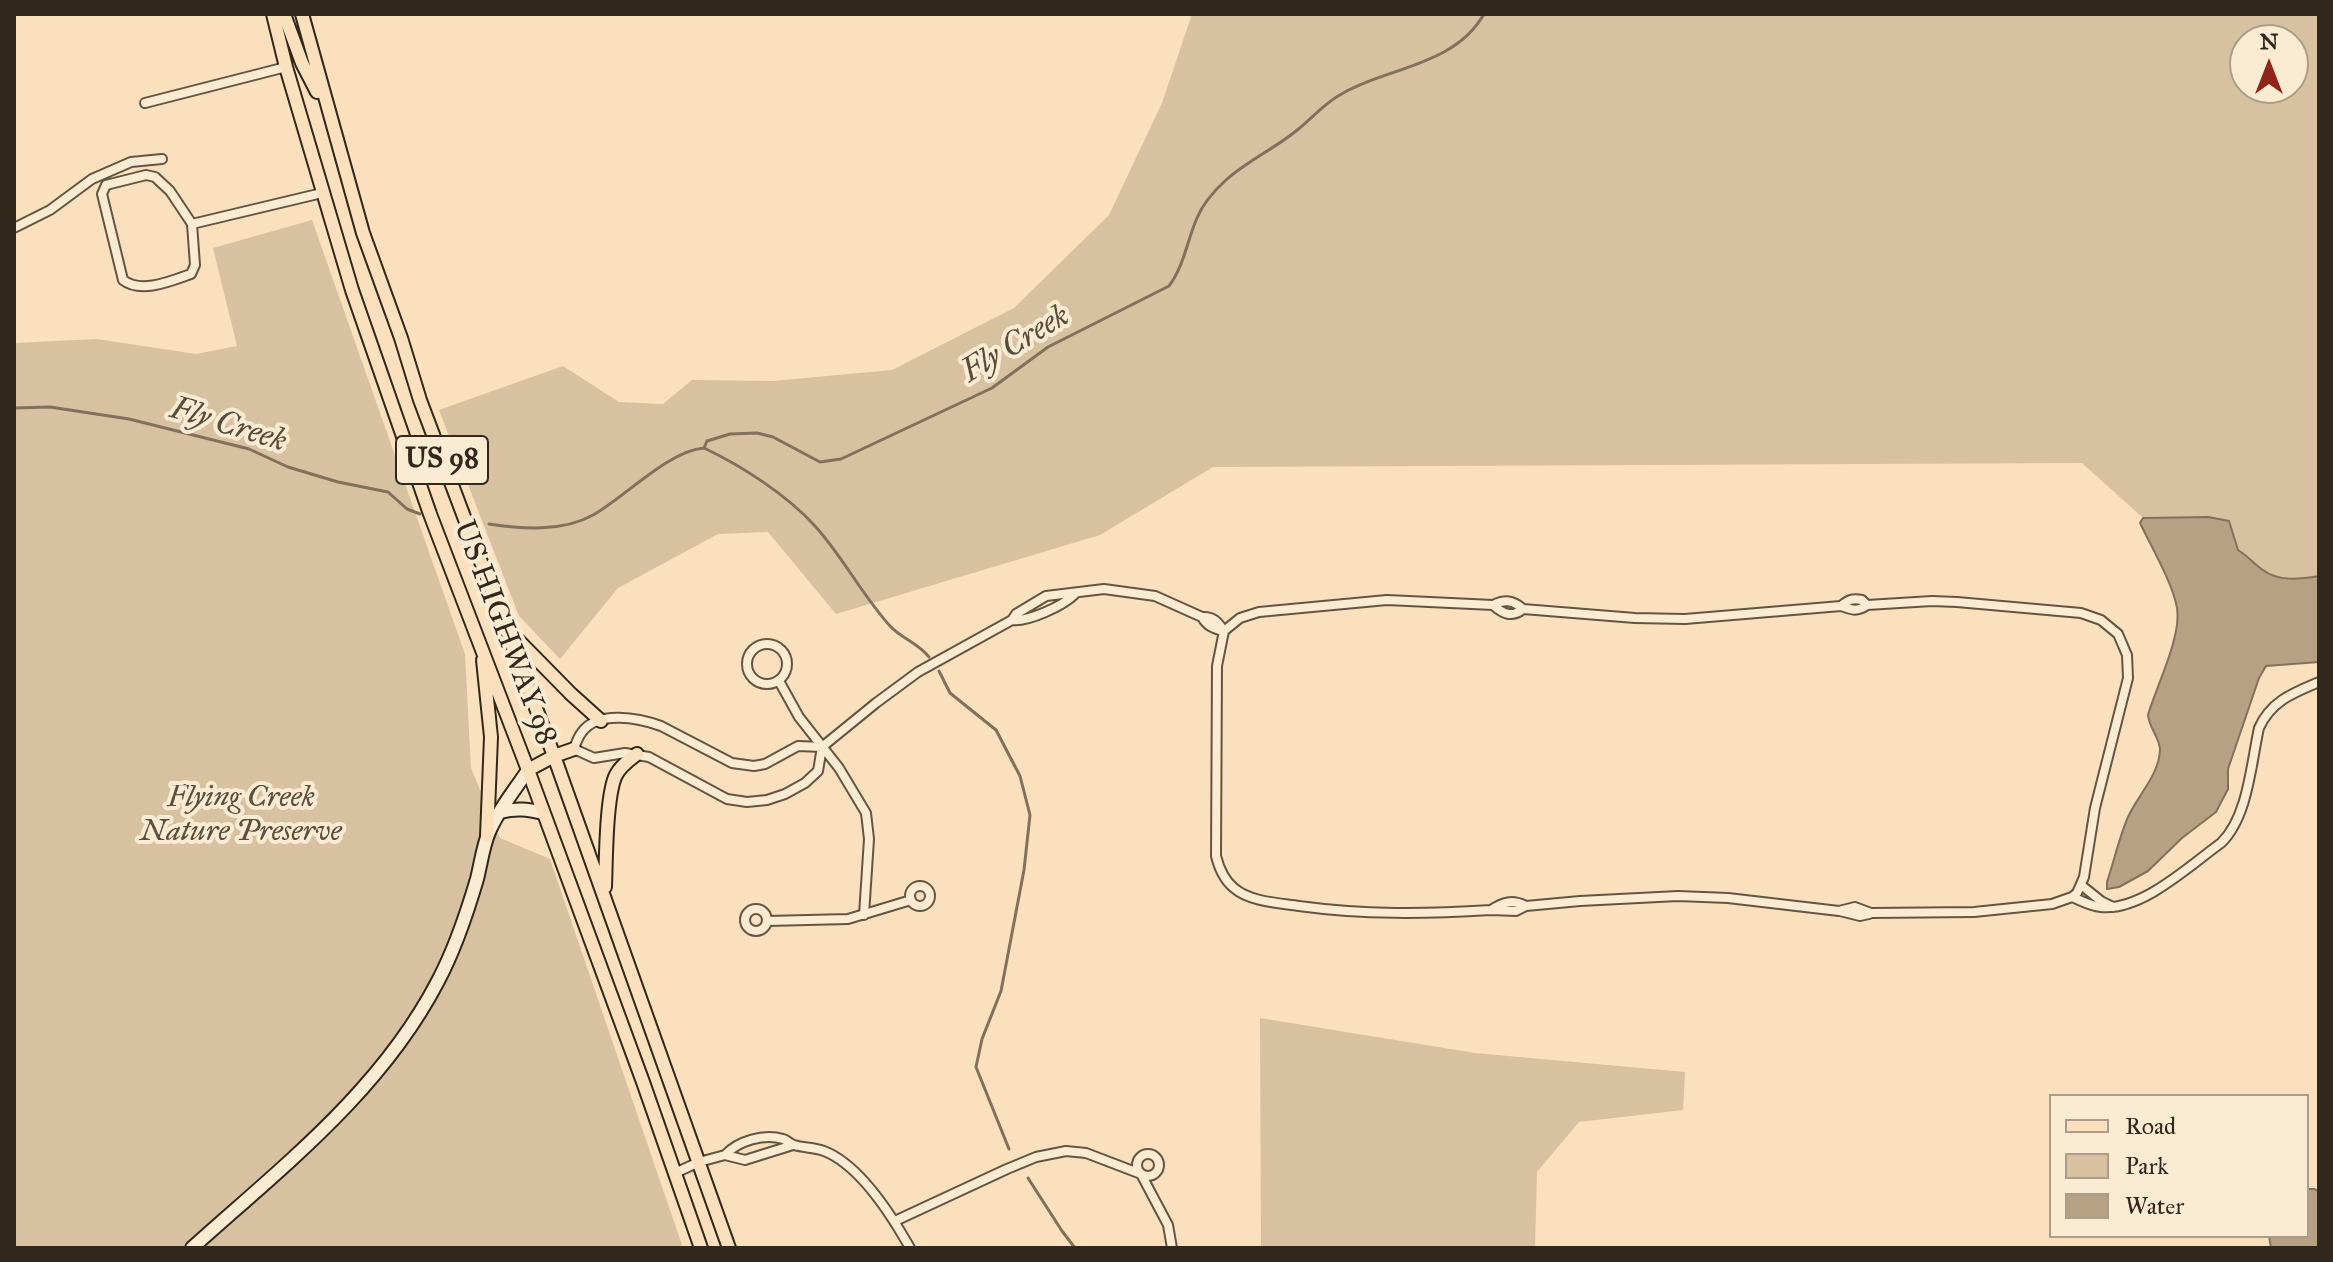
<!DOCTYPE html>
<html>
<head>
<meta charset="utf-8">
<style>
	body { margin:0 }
	#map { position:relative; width:2333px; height:1262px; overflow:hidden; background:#fae0bc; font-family:"IM FELL Great Primer",serif }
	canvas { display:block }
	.frame { position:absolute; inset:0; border:16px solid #32271b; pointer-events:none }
	.legend { position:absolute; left:2049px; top:1094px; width:260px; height:144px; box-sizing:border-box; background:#fcebd3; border:2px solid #ab9d89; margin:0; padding:10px 14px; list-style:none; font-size:24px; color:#32271b }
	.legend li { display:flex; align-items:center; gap:16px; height:40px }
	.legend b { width:40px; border:2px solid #ab9d89 }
	.north { position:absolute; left:2229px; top:24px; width:80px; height:80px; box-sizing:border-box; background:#fcebd3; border:2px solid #ab9d89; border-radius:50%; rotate:0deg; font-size:22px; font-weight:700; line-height:32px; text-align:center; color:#32271b }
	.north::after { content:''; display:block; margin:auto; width:28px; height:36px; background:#8f2418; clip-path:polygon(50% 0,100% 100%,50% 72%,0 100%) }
</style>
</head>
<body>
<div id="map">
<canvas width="2333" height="1262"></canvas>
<div class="frame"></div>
<ul class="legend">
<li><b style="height:10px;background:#fae0bc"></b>Road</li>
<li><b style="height:22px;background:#d8c1a1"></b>Park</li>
<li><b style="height:22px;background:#b6a185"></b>Water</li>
</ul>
<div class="north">N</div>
</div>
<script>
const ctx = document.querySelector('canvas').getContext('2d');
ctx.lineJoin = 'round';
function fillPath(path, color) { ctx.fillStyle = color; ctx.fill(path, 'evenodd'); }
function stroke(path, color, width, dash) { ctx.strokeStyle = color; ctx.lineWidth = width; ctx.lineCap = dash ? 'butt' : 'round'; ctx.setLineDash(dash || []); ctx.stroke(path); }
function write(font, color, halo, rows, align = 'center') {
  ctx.font = font + ' "IM FELL Great Primer",serif'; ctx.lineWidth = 8; ctx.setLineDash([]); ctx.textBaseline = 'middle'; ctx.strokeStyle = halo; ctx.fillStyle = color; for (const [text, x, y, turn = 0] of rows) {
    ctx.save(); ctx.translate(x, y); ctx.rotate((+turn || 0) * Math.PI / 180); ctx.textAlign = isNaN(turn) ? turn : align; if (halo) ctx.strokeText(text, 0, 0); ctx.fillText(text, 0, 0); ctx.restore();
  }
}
fillPath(new Path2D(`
	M1192,14H2319V576C2301,579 2278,582 2263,570C2254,564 2248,556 2238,550L2228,521L2208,517L2143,518L2082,463L1213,467L1100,535L836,614L768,532L718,534L618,588L560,659L519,616L439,410L563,366L619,402L663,404L692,380L773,381L892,370L1014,308L1109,215L1162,103ZM2245,40H2293V88H2245Z
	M312,220L465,654L471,768L500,838L550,859L683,1248H14V343L97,339L196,354L237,346L213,248Z
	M1260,1018L1475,1053L1685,1072L1683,1110L1579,1122L1537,1172L1535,1248H1261Z`), '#d8c1a1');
const water = new Path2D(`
	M2208,517L2229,521L2238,550C2248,556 2254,564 2263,570C2278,582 2301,579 2319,576V662L2266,666L2259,678L2228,769V789L2216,812L2182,838L2148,871L2119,887L2107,889V882C2114,861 2119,838 2128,817C2138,795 2159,775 2160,750C2160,738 2149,728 2148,715C2156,687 2182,636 2177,608C2173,584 2151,546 2140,523L2143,518Z
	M2307,1189H2314L2319,1191V1248H2271L2269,1236H2307Z`);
fillPath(water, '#b6a185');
stroke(water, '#81705b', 2);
stroke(new Path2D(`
	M14,408L50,407L129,419L249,449L288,467L338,482L388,492L407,509L420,514
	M704,448C742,466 787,495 815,526C843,557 862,595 890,626C902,639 917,642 929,657
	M489,524C522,529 563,532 593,515C625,497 668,451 704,448L707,441L730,434L757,433L773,437L820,462L841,459L992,388L1048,347L1169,286C1184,266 1187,241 1197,218C1203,203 1214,191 1226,180C1247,161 1274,149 1296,131C1310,120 1323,105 1338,96C1385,67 1454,67 1484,14
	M939,671L950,693L996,730L1020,776L1030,815L1024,870L1001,991L982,1039L976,1067L1009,1149
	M1028,1178L1062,1231L1075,1248`), '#81705b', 3);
const street = new Path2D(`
	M145,103L286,67
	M146,175L155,177L170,191L192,224L195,265L191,274C171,281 141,294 123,280L102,194L106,185Z
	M192,224L322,193
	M14,228L50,210L92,179L131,162L162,159
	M1387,600L1493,605C1503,614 1512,618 1523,609L1635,618L1685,619L1841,606C1852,610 1857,612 1867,605L1932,601L1957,602L2081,613L2101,620L2118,634L2127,655L2128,678L2095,808L2084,877L2077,893L2072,897L2052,904L1974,912L1871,913L1855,907L1839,911L1728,898L1678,896L1580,901L1526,906L1516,911L1491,910C1426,914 1364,915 1299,906C1279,903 1250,902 1234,888C1224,880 1219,868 1216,856L1217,666L1224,631L1240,618L1259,612Z
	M1493,605C1505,599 1513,600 1523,609
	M1841,606C1848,600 1852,598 1862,600L1867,605
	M1202,617C1207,626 1214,629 1224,631
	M1012,620C1028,622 1063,606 1075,594
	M747 664a20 20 0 1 1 40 0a20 20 0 1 1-40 0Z
	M779,681L799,717L839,768L866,813L869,839L864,915
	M822,747L818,771L805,783L785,794L767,800L747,802L727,799L649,757L625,753L594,758L574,749C576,743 578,737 582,732C598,710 639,718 661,726L732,763L754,766L765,764L798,746L822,747L876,703L918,672L1012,620L1016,614L1046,596L1104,589L1155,596L1202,617C1213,616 1218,622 1224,631
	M2081,885L2101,901L2113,907
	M910 896a10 10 0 1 1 20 0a10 10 0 1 1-20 0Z
	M2072,897C2082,901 2090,906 2101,907C2142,911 2189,866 2221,843C2248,817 2251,764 2259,728C2271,701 2293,693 2319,682
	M745 920a11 11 0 1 1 22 0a11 11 0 1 1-22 0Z
	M1491,910C1503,902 1512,899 1526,906
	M1840,911L1860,916L1869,914
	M767,921L848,919L911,900
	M1137 1165a11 11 0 1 1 22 0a11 11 0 1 1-22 0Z
	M725,1155C738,1141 764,1133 783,1139C787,1140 790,1144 794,1145C804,1148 814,1147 824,1151C860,1165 892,1216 910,1248
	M675,1173L699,1162L725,1155L745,1160L793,1145
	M895,1221L1007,1169L1036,1157L1066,1151L1086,1153L1141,1174L1168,1225L1172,1248`);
const secondary = new Path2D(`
	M500,812C516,808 527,809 543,813
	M192,1248C282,1167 381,1091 438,981C455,949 467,913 477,879C481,863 483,846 489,832C498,810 515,790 528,770`);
const primary = new Path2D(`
	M273,14L286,67L352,290L430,514L528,770L643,1082L701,1248
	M284,14L302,63L317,92
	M302,14L363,233L401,338L420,400L554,756L729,1248
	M511,633L571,694L601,721
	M483,660L491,737L487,836
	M528,770L554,756L574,749
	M605,887C606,860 606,800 615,777C619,767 629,760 637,754`);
stroke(street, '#645543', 12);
stroke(secondary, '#32271b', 16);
stroke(primary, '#32271b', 16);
stroke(street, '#fcebd3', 8);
stroke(secondary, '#fcebd3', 12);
stroke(primary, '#fae0bc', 12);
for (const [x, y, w] of [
	[442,460,92]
]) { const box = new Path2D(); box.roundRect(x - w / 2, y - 24, w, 48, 6); ctx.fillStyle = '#fcebd3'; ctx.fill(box); stroke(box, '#32271b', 2); }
write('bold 28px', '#32271b', null, [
	["US 98",442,460]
]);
write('30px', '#32271b', '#fcebd3', [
	["US HIGHWAY 98",504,633,69]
]);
write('italic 30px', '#5c4e3c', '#fcebd3', [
	["Flying Creek",241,799],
	["Nature Preserve",241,833]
]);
write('italic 32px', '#5a4c3b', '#fcebd3', [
	["Fly Creek",1016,345,-31],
	["Fly Creek",228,426,17]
]);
</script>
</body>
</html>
